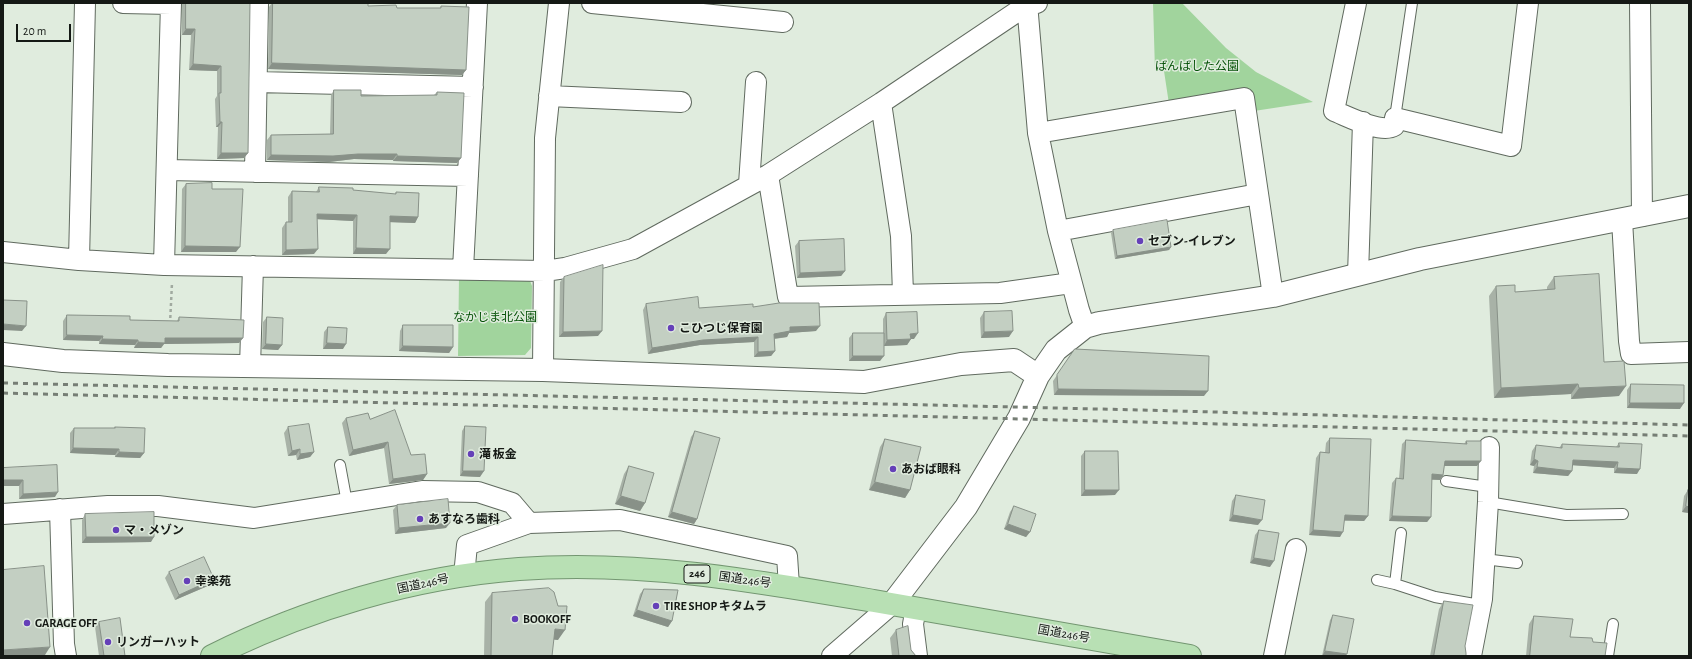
<!DOCTYPE html>
<html>
<head>
<meta charset="utf-8">
<style>
	body { margin:0 }
	#map { position:relative; width:1692px; height:659px; overflow:hidden; background:#e0ecde; font-family:"Alegreya Sans",sans-serif }
	canvas { display:block }
	.frame { position:absolute; inset:0; border:4px solid #151915; pointer-events:none }
	.scale { position:absolute; left:16px; top:24px; width:55px; height:18px; box-sizing:border-box; border:2px solid #151915; border-top:0; padding-left:5px; font-size:12px; line-height:14px; white-space:nowrap; color:#151915; -webkit-text-stroke:3px #e0ecde; paint-order:stroke }
</style>
</head>
<body>
<div id="map">
<canvas width="1692" height="659"></canvas>
<div class="frame"></div>
<div class="scale">20 m</div>
</div>
<script>
const ctx = document.querySelector('canvas').getContext('2d');
ctx.lineJoin = 'round';
function fillPath(path, color) { ctx.fillStyle = color; ctx.fill(path, 'evenodd'); }
function stroke(path, color, width, dash) { ctx.strokeStyle = color; ctx.lineWidth = width; ctx.lineCap = dash ? 'butt' : 'round'; ctx.setLineDash(dash || []); ctx.stroke(path); }
function write(font, color, halo, rows, align = 'center') {
  ctx.font = font + ' "Alegreya Sans","Noto Sans JP",sans-serif'; ctx.lineWidth = 3; ctx.setLineDash([]); ctx.textBaseline = 'middle'; ctx.strokeStyle = halo; ctx.fillStyle = color; for (const [text, x, y, turn = 0] of rows) {
    ctx.save(); ctx.translate(x, y); ctx.rotate((+turn || 0) * Math.PI / 180); ctx.textAlign = isNaN(turn) ? turn : align; if (halo) ctx.strokeText(text, 0, 0); ctx.fillText(text, 0, 0); ctx.restore();
  }
}
fillPath(new Path2D(`
	M1153,3H1182L1226,48L1256,72L1313,102L1254,111L1169,104L1164,71H1155Z
	M459,277L529,278L532,286L531,348L525,355L458,356Z`), '#a1d49d');
const service = new Path2D(`
	M1395,118L1412,3
	M340,465L347,503
	M1446,481L1488,487
	M1488,502L1566,515L1623,514
	M1401,533L1395,584L1435,597L1480,605
	M1484,559L1517,563
	M1377,580L1395,584
	M1608,656L1613,624`);
const minor = new Path2D(`
	M123,3L171,4
	M592,3L783,22
	M1027,3L1038,133L1058,231L1079,310L1085,327
	M1356,3L1334,111C1347,116 1381,134 1394,126L1395,118L1511,146L1528,3
	M1640,3L1642,216
	M256,82L473,87
	M549,96L681,102
	M881,103L901,236L903,294
	M1038,133L1244,98L1273,296
	M167,170L468,176
	M255,172L258,3
	M768,175L788,297L1000,293L1071,283
	M749,184L756,82
	M1622,220L1629,341L1631,354L1689,352
	M1058,231L1258,194
	M3,252L79,260L164,265L545,271L565,268L633,249L768,175L881,103L1027,5L1037,3
	M79,260L85,3
	M164,265L171,3
	M463,269L477,3
	M1358,275L1363,122
	M250,367L253,266
	M543,370L545,138L559,3
	M60,509L64,644L66,656
	M3,514L108,506H158L254,518L422,491L478,492L512,503L529,523L467,545L464,576
	M529,523L620,520L787,556L789,586
	M916,608L913,624L917,656
	M832,656L892,604
	M1274,656L1296,549
	M1471,656L1482,599L1488,502L1489,447`);
const tertiary = new Path2D(`
	M3,354L63,361L168,365L543,370L864,382L961,364L1014,360L1038,376
	M892,604L966,507L1019,418L1038,376L1056,350L1085,327L1099,323L1273,296L1420,259L1689,206`);
const trunk = new Path2D(`
	M212,656C307,609 413,577 519,569C638,560 757,581 874,601C979,619 1085,638 1190,656`);
stroke(service, '#606a5f', 12);
stroke(minor, '#606a5f', 22);
stroke(tertiary, '#606a5f', 24);
stroke(trunk, '#739671', 24);
stroke(new Path2D(`
	M170,324L172,283`), '#a1aaa0', 2.5, [3, 3]);
stroke(service, '#fff', 10);
stroke(minor, '#fff', 20);
stroke(tertiary, '#fff', 22);
stroke(trunk, '#b8e0b4', 22);
stroke(new Path2D(`
	M3,383L1140,410L1689,425
	M3,393L1689,436`), '#767e75', 3, [5, 5]);
fillPath(new Path2D(`
	M183,3H250L248,153L244,158L217,159L218,127H216L215,99L217,96V71L189,70L191,35H182V4Z
	M272,3H368V6L397,8H440L441,6L466,70L462,75L268,69L269,7Z
	M334,90L361,96L434,95L437,92L461,158L457,163L393,161V160L354,159L329,162L267,160V140L271,135L330,134L331,95Z
	M186,184L212,189L236,252H181L182,189Z
	M319,187L395,194L396,192L418,217L415,223L390,222L386,254H353V221L317,219L314,254L282,255V228L286,222H288V197L292,191L316,192Z
	M1113,230L1171,247L1169,250L1115,259L1111,233Z
	M799,241L845,271L841,276L797,278L795,246Z
	M564,277L598,336L559,337L560,282Z
	M1554,277L1604,362L1619,396L1571,399V394L1494,398L1489,296L1496,286L1515,292L1547,290V287Z
	M646,304L699,308L753,307L816,331L789,333L787,337L775,339V351L771,356L754,357V342L700,345L648,354L643,310Z
	M984,312L1009,337L981,338L980,318Z
	M886,313L914,339H911L907,345L884,346L880,361H849V338L853,333H883V319Z
	M67,315L130,320L177,321L179,317L243,338L239,343L164,344L161,348H134L135,345L99,344V341L63,340V321Z
	M267,317L282,345L278,350L262,349L263,322Z
	M403,325L453,347L449,353L399,351L400,331Z
	M328,327L343,349H323L324,332Z
	M1075,349L1204,396L1054,395L1053,381Z
	M1631,384L1680,409L1627,408V390Z
	M346,418L370,419L411,455L427,474L423,480L389,484L384,448L349,456L342,423Z
	M465,426L480,477L460,476L462,431Z
	M115,427L144,453L140,458L115,457V455L70,453V433L74,428H114Z
	M288,427L314,452L310,457L297,460L296,455L288,456L284,433Z
	M695,431L697,519L694,524L668,517L691,437Z
	M1330,438L1368,516L1364,521H1344L1340,537L1309,535L1316,458L1320,452L1325,453L1326,443Z
	M885,439L910,490L905,498L869,490L880,447Z
	M1406,440L1464,444L1466,441L1477,466H1444L1443,475L1440,480H1431V517L1427,522L1389,521L1392,483L1396,478H1399L1402,444Z
	M1619,443L1637,474L1614,473V468L1572,465V471L1568,476L1533,473L1534,466L1530,465L1532,451L1536,445L1559,448L1562,444L1616,447Z
	M1085,451L1115,495L1081,496V456Z
	M629,466L645,503L640,511L615,504L624,474Z
	M3,468L55,497L19,499V486H3Z
	M1688,490L1689,513L1682,512L1684,496Z
	M1236,495L1258,525L1229,521L1232,501Z
	M397,505L446,528L395,534L393,510Z
	M1014,506L1030,532L1026,537L1004,529L1010,512Z
	M85,514L151,542L82,543V520Z
	M1259,530L1270,567L1250,563L1255,535Z
	M169,572L214,579L210,585L175,600L165,578Z
	M644,589L672,621L668,627L633,616L640,594Z
	M492,593L558,640L553,639L552,656H484L485,602Z
	M1444,601L1465,646L1466,656H1430L1439,609Z
	M1333,615L1345,656H1322L1330,620Z
	M1534,616L1570,637L1593,642L1605,656H1526L1529,624Z
	M99,622L125,656H99L95,627Z
	M896,630L911,650L916,656H892L890,638Z`), '#a8b2a7');
fillPath(new Path2D(`
	M186,29H195L191,35H182Z
	M272,63L466,70L462,75L268,69Z
	M193,64L221,66L217,71L189,70Z
	M220,122H222L218,127H216Z
	M221,153H248L244,158L217,159Z
	M358,154H397L393,160L354,159L329,162L267,160L271,155Z
	M397,156L461,158L457,163L393,161Z
	M317,214L357,215L353,221L313,219Z
	M390,216L418,217L415,223L386,222Z
	M185,246L240,247L236,252H181Z
	M1171,247L1169,250L1115,259L1117,256Z
	M356,248L390,249L386,254H353Z
	M318,249L314,254L282,255L286,250Z
	M845,271L841,276L797,278L800,273Z
	M3,324L26,326L22,331L3,330Z
	M820,326L816,331L789,333L787,337L771,339L774,334L790,327Z
	M602,331L598,336L559,337L563,332Z
	M1013,331L1009,337L981,338L984,332Z
	M918,333L914,339H907L910,334Z
	M67,335L103,336L99,341L63,340Z
	M758,337L754,342L700,345L648,354L652,348L703,340Z
	M165,338H243L239,343L164,344L161,348H134L138,342Z
	M102,339L138,340L135,345L99,344Z
	M911,339L907,345L884,346L887,340Z
	M327,343L346,344L343,349H323Z
	M266,344L282,345L278,350L262,349Z
	M403,346L453,347L449,353L399,351Z
	M775,351L771,356L754,357L758,352Z
	M853,356H884L880,361H849Z
	M1578,384L1571,394L1494,398L1501,388Z
	M1626,386L1619,396L1571,399L1579,388Z
	M1058,389L1208,391L1204,396L1054,395Z
	M1630,403H1684L1680,409L1627,408Z
	M388,442L384,448L349,456L353,450Z
	M73,448L119,449L115,455L70,453Z
	M300,449L296,455L288,456L292,451Z
	M119,452L144,453L140,458L115,457Z
	M314,452L310,457L297,460L300,454Z
	M1534,459L1538,461L1534,466L1530,465Z
	M1573,460L1618,462L1614,468L1569,465Z
	M1445,461H1481L1477,466H1441Z
	M1537,467L1572,471L1568,476L1533,473Z
	M1617,468L1640,469L1637,474L1614,473Z
	M463,471H484L480,477L460,476Z
	M427,474L423,480L389,484L393,479Z
	M1432,474L1443,475L1440,480L1428,479Z
	M3,480H23L19,486H3Z
	M875,482L910,490L905,498L869,490Z
	M1085,490H1119L1115,495L1081,496Z
	M58,492L55,497L19,499L23,494Z
	M621,496L645,503L640,511L615,504Z
	M1686,506L1689,507V513L1682,512Z
	M672,512L697,519L694,524L668,517Z
	M1233,515L1262,520L1258,525L1229,521Z
	M1345,515L1368,516L1364,521L1341,520Z
	M1392,516L1431,517L1427,522L1389,521Z
	M450,523L446,528L395,534L399,528Z
	M1008,524L1030,532L1026,537L1004,529Z
	M1313,530L1343,532L1340,537L1309,535Z
	M86,537H154L151,542L82,543Z
	M1254,558L1274,561L1270,567L1250,563Z
	M214,579L210,585L175,600L179,595Z
	M637,610L672,621L668,627L633,616Z
	M555,629L565,630L558,640L548,639Z
	M50,647L45,655L30,656H3V650Z
	M1325,651L1347,654L1345,656H1322Z`), '#889188');
const building = new Path2D(`
	M186,3H250L248,153H221L222,122H220L219,93H221V66L193,64L195,29H186Z
	M273,3H368V6L396,5L397,8H441V6L469,7L466,70L272,63Z
	M334,90H361V96L437,95V92L464,93L461,158L397,156V154H358L333,156L271,155V135L333,134Z
	M212,183V189H243L240,247L185,246L186,184Z
	M319,187L353,188V190L396,194V192L419,193L418,217L390,216V249L356,248L357,215L317,214L318,249L286,250V222H292V191L319,192Z
	M1167,220L1171,247L1117,256L1113,230Z
	M844,239L845,271L800,273L799,241Z
	M603,265L602,331L563,332L564,277Z
	M1599,274L1604,362L1624,361L1626,386L1579,388L1578,384L1501,388L1496,286L1515,285V292L1555,289L1554,277Z
	M698,297L699,308L753,304V307L779,303H819L820,326L790,327V331L774,334L775,351L758,352V337L703,340L652,348L646,304Z
	M3,300L27,301L26,326L3,324Z
	M1012,311L1013,331L984,332V312Z
	M917,312L918,333L910,334L911,339L887,340L886,313Z
	M67,315L130,316V320L179,321V317L244,320L243,338H165V343L138,342V340L102,339L103,336L67,335Z
	M267,317L283,318L282,345L266,344Z
	M403,325H453V347L403,346Z
	M328,327L347,328L346,344L327,343Z
	M853,333H884V356H853Z
	M1075,349L1209,356L1208,391L1058,389L1057,375Z
	M1631,384L1684,385V403H1630Z
	M395,410L411,455L425,454L427,474L393,479L388,442L353,450L346,418L368,413L370,419Z
	M309,424L314,452L300,454V449L292,451L288,427Z
	M465,426L486,427L484,471H463Z
	M115,427L145,428L144,453L119,452V449L73,448L74,428H115Z
	M695,431L720,438L697,519L672,512Z
	M1330,438L1371,439L1368,516L1345,515L1343,532L1313,530L1320,452L1329,453Z
	M885,439L921,447L910,490L875,482Z
	M1406,440L1467,444L1466,441H1481V461H1445L1443,475L1432,474L1431,517L1392,516L1396,478L1403,479Z
	M1619,443L1642,444L1640,469L1617,468L1618,462L1573,460L1572,471L1537,467L1538,461L1534,459L1536,445L1562,448V444L1619,447Z
	M1085,451H1118L1119,490H1085Z
	M57,465L58,492L23,494V480H3V468Z
	M629,466L654,473L645,503L621,496Z
	M1688,490L1689,491V507L1686,506Z
	M1236,495L1265,500L1262,520L1233,515Z
	M448,499L450,523L399,528L397,505Z
	M1014,506L1036,514L1030,532L1008,524Z
	M154,512V537H86L85,514Z
	M1259,530L1279,533L1274,561L1254,558Z
	M204,557L214,579L179,595L169,572Z
	M44,566L50,647L3,650V570Z
	M549,588L554,592L558,606H567L565,630L555,629L552,656H491L492,593Z
	M644,589L678,590L672,621L637,610Z
	M1444,601L1473,605L1465,646L1466,653V656H1434Z
	M1333,615L1354,619L1347,654L1325,651Z
	M1534,616L1573,619L1570,637L1592,638L1593,642L1607,643L1605,656H1530Z
	M120,618L125,656H104L99,622Z
	M908,626L911,650L916,656H899L896,630Z`);
fillPath(building, '#c3cfc2');
stroke(building, '#889188', 1);
for (const [x, y, r, color] of [
	[1140,241,4,"#6540b8"],
	[671,328,4,"#6540b8"],
	[471,454,4,"#6540b8"],
	[893,469,4,"#6540b8"],
	[420,519,4,"#6540b8"],
	[116,530,4,"#6540b8"],
	[187,581,4,"#6540b8"],
	[656,606,4,"#6540b8"],
	[515,619,4,"#6540b8"],
	[27,623,4,"#6540b8"],
	[108,642,4,"#6540b8"]
]) { const dot = new Path2D(); dot.arc(x, y, r, 0, 2 * Math.PI); ctx.fillStyle = color; ctx.fill(dot); stroke(dot, '#e0ecde', 1.5); }
for (const [x, y, w] of [
	[697,574,26]
]) { const box = new Path2D(); box.roundRect(x - w / 2, y - 9, w, 18, 3); ctx.fillStyle = '#e0ecde'; ctx.fill(box); stroke(box, '#151915', 1); }
write('bold 11px', '#151915', null, [
	["246",697,574]
]);
write('12px', '#065208', '#e0ecde', [
	["ばんばした公園",1197,66],
	["なかじま北公園",495,317]
]);
write('bold 12px', '#151915', '#e0ecde', [
	["セブン-イレブン",1148,241],
	["こひつじ保育園",679,328],
	["滝 板金",479,454],
	["あおば眼科",901,469],
	["あすなろ歯科",428,519],
	["マ・メゾン",124,530],
	["幸楽苑",195,581],
	["TIRE SHOP キタムラ",664,606],
	["BOOKOFF",523,619],
	["GARAGE OFF",35,623],
	["リンガーハット",116,642]
], 'left');
write('12px', '#151915', '#e0ecde', [
	["国道246号",745,580,8],
	["国道246号",423,584,-12],
	["国道246号",1064,634,10]
]);
</script>
</body>
</html>
